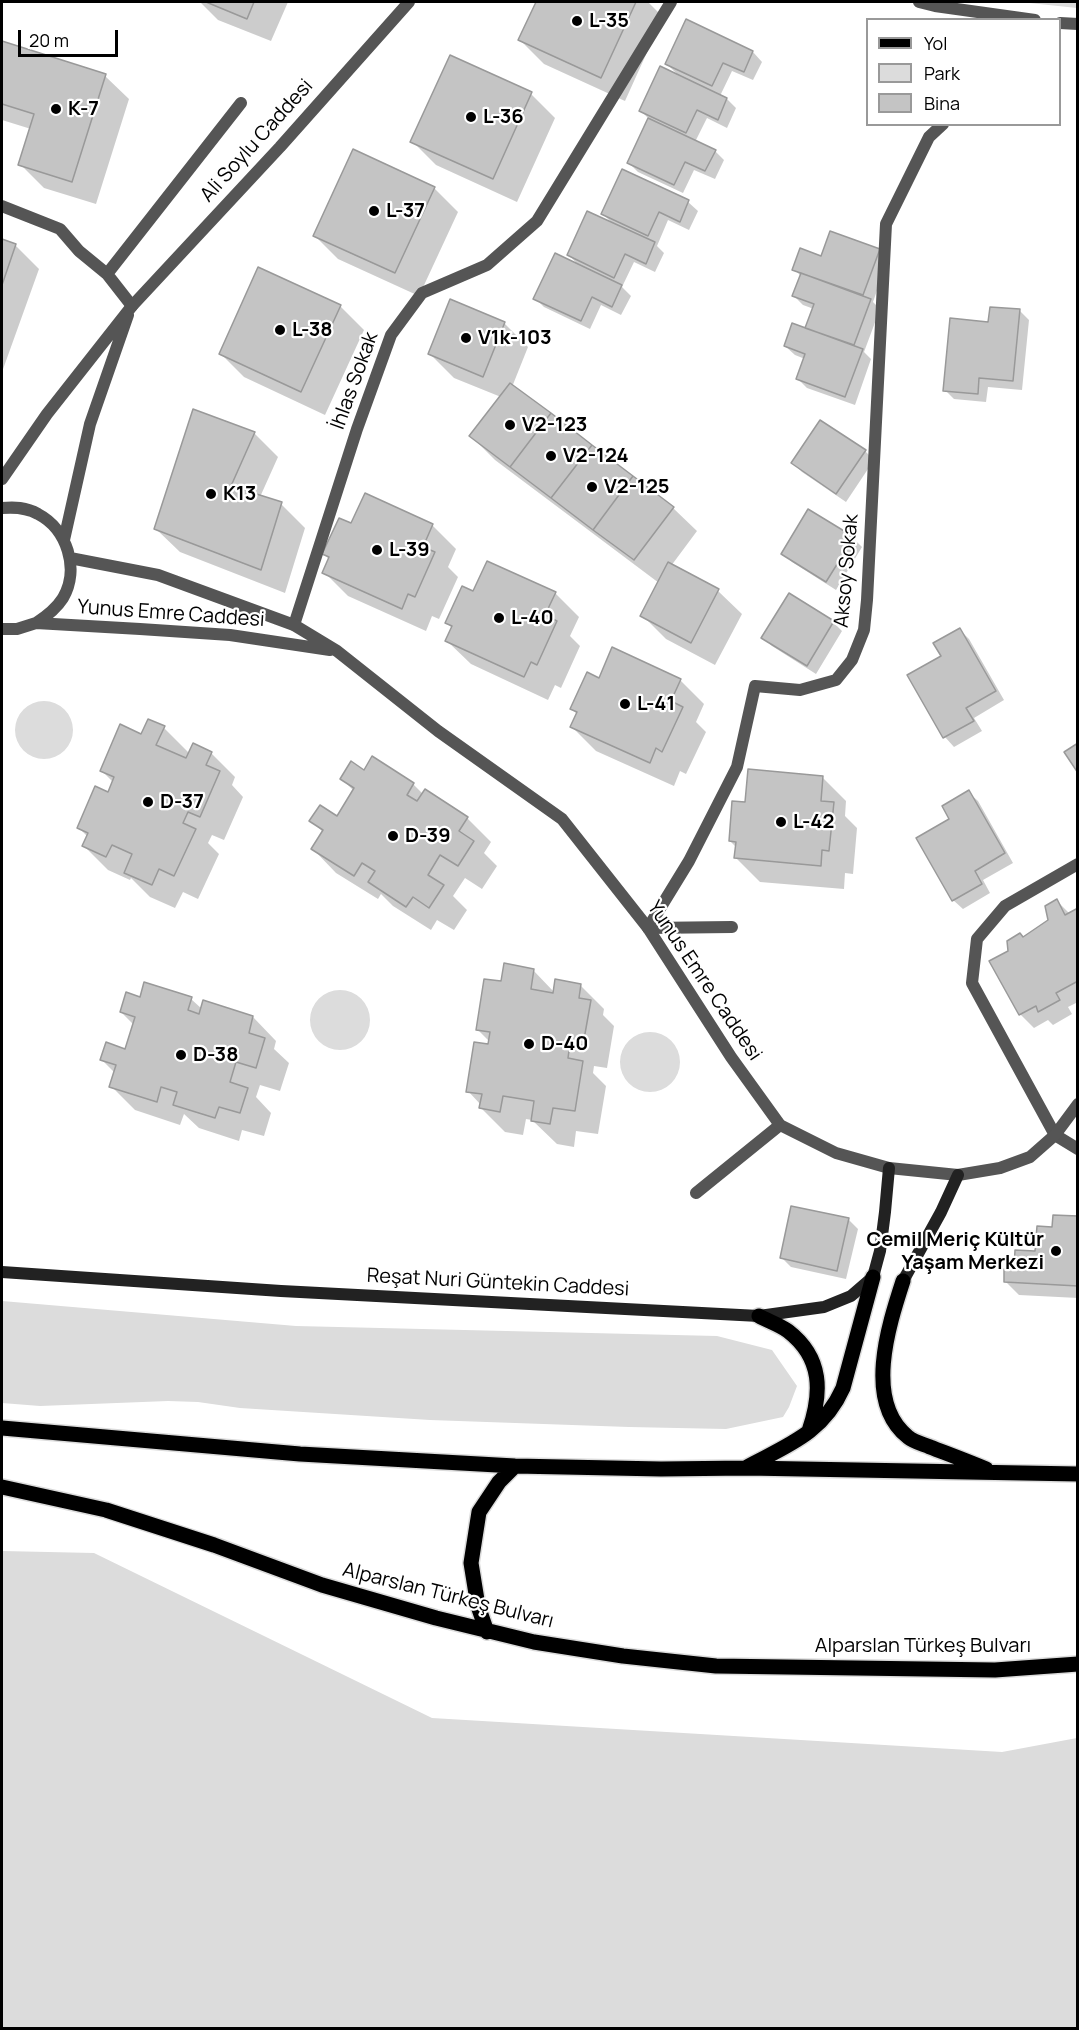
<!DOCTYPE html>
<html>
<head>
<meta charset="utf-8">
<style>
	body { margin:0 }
	#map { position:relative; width:1079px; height:2030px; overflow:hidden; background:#fff; font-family:Manrope,sans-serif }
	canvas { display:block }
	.frame { position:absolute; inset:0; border:3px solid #000; pointer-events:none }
	.legend { position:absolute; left:866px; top:18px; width:195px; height:108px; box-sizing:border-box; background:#fff; border:2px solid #999; margin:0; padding:8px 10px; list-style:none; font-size:18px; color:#000 }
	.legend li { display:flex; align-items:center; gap:12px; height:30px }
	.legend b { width:30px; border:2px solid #999 }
	.scale { position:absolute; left:18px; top:30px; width:100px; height:27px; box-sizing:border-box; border:3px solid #000; border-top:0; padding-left:8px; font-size:18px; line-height:21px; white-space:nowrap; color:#000; -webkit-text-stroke:4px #fff; paint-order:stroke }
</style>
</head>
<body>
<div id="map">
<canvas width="1079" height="2030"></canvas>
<div class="frame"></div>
<ul class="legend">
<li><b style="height:8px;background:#000"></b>Yol</li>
<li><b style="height:16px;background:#dcdcdc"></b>Park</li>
<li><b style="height:16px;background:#c4c4c4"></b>Bina</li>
</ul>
<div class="scale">20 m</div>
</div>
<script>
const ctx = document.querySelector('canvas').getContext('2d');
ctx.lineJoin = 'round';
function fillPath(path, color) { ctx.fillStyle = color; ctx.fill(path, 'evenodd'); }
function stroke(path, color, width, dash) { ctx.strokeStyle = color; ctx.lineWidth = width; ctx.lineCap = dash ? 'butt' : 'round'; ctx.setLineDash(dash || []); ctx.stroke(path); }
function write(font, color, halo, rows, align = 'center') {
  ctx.font = font + ' Manrope,sans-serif'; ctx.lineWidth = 4.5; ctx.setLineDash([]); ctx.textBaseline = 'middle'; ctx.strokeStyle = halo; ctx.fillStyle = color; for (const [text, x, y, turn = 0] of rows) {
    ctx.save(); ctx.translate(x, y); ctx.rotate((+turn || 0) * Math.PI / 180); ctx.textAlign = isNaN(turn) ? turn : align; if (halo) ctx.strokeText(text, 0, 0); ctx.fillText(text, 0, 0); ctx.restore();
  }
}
fillPath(new Path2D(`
	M1020,2H1077V8Z
	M15 730a29 29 0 1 1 58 0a29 29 0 1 1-58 0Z
	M310 1020a30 30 0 1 1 60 0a30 30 0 1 1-60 0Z
	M620 1062a30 30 0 1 1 60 0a30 30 0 1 1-60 0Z
	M2,1301L296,1326L717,1336L772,1350L797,1386L789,1407L783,1417L726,1429L629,1427L430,1420L240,1408L198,1402L168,1401L40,1406L2,1403Z
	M2,1551L94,1553L432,1718L1002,1752L1077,1738V2028H2Z`), '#dcdcdc');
fillPath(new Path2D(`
	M200,2H288L271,41L218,20Z
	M538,2H648L663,17L625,101L544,64L520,40Z
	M686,21L753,52L762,62L753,80L732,71L720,96L727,99L736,108L727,128L707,118L695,142L715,151L724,160L715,179L694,170L683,193L638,172L629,163L649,119L641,111L679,76L667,64Z
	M2,44L105,76L129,99L96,204L44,188L20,164L31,129L2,120Z
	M450,57L531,94L555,118L517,202L436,165L412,141Z
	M623,171L688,202L698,211L689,230L668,220L657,246L664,253L655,272L634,262L622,287L631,296L621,315L601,305L590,329L544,307L535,298L580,267L569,255L612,223L602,213Z
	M434,188L458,212L419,296L338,259L314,235Z
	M2,241L15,245L39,269L2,372Z
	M879,250L888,259L873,302L880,309L864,352L871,359L855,405L807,388L798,379L805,359L795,355L785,346L806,330L814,309L803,305L794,296L801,276L794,269L822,258Z
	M340,306L364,330L325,415L244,377L221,354Z
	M1020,311L1029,320L1022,390L988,387L986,402L954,399L945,390L990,323Z
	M504,323L528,347L512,387L673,508L697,531L671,566L718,591L742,614L715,665L666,639L642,615L659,583L495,460L471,436L501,397L454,378L430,354Z
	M254,433L278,457L260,497L281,504L305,528L285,593L180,552L156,529Z
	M865,451L874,460L846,502L802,472L793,463Z
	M352,525H432L456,549L448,567L458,577L439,619L432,616L426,631L348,596L324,572L330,560L324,554Z
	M853,538L862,547L836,590L792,562L783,553Z
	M474,593H555L579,617L570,636L580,646L561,688L555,685L548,700L471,664L447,641L452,628L447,623Z
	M833,622L842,631L816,674L772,646L763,637Z
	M960,630L969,639L1004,700L974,718L982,731L954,747L945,737L910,676L943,657Z
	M600,680H680L704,704L696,722L706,732L686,774L680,771L674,786L596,751L572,727L577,714L572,709Z
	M164,728L190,754L211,753L235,777L232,785L243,797L224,840L212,835L208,843L219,854L198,899L183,892L175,908L150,897L131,878L130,880L108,870L84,846L88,837L79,828L108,794L113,782L102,771L141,735Z
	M364,772L413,784L423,794L467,818L491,842L484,853L497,866L482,889L465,878L453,896L467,910L454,930L437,920L431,930L393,906L381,894L378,899L336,873L313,849L323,832L311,821L337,818L354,791L342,779Z
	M822,777L846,801L845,816L857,828L853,874L845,873L844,889L760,882L736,858L737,848L730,841L746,804Z
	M968,792L978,801L1013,863L983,880L990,893L963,909L953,900L951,819Z
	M1057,901L1070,914L1078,910V1002L1068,1007L1072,1014L1053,1025L1048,1020L1034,1028L1020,1014L991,962L1009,952L1023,939L1050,921Z
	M533,970L554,992L580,985L604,1009L603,1015L614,1026L607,1068L594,1066L593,1073L606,1086L598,1134L576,1131L574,1147L557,1144L532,1120L526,1119L523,1135L505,1132L481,1108V1105L468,1091L490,1042L478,1030L502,983Z
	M140,999H191L202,1009L253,1017L276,1041L274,1049L289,1063L280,1091L260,1085L256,1097L271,1113L264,1136L242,1130L239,1141L199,1128L184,1114L180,1125L135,1110L111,1086L115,1073L102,1060L126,1050L134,1025L121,1012Z
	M1078,1218V1298L1019,1295L1005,1281L1037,1253L1053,1228Z
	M849,1220L858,1229L846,1279L791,1267L782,1258Z`), '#0003');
const building = new Path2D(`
	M206,2H254L247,19Z
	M536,2H636L601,78L518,40Z
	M686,19L753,51L744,72L723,63L712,86L665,64Z
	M2,41L106,74L72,182L18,165L34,114L2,104Z
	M450,55L532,92L493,179L410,142Z
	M660,66L727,98L718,120L697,110L686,133L639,111Z
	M648,118L716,150L705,171L685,162L674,185L627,163Z
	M353,149L435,187L395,273L313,236Z
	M622,169L689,200L680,222L659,212L648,236L601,214Z
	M587,211L655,242L646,264L625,254L614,278L567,255Z
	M830,231L880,249L863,295L792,270L800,248L821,256Z
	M2,239L16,244L2,285Z
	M555,253L622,285L612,307L592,297L581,321L533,299Z
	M258,267L341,305L301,392L219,354Z
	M801,273L871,299L854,345L805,328L814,304L792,296Z
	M450,299L505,322L483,377L428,354Z
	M990,307L1020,309L1013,381L979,378L978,394L943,391L950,318L988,322Z
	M792,323L863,349L845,397L796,379L805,354L784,346Z
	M510,383L551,413L510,467L469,436Z
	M193,409L255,432L231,486L282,502L261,570L154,529Z
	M551,413L592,445L551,498L510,467Z
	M820,420L866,450L836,494L791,463Z
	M592,445L633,476L593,530L551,498Z
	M633,476L674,507L634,560L593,530Z
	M365,493L433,524L423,547L435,552L415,597L408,594L402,609L322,573L329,557L322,554L339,518L351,523Z
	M808,509L854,537L826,582L781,554Z
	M487,561L556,592L545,615L557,621L537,665L531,662L524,677L445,641L452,626L445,623L462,586L473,591Z
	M668,562L719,589L691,643L640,616Z
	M789,593L834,621L807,666L761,638Z
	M960,628L996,691L966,708L974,721L943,738L907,675L941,656L933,643Z
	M612,647L681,679L671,701L683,707L662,752L656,748L650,763L570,727L577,712L570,709L587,672L599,678Z
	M148,719L165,726L156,745L186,758L193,743L212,752L206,765L220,771L200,817L188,812L183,823L196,829L174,876L159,869L152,885L124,873L132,854L112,845L106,857L82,846L88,833L77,828L95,786L108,792L114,777L100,771L120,724L141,734Z
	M1078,743V773L1064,752Z
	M372,756L414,783L407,795L417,801L425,789L468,817L459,831L474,841L458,866L440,855L428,875L444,885L429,908L413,897L406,907L368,882L375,871L362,863L354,876L311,849L323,830L309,821L320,805L337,816L354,788L340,779L351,761L364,770Z
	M748,769L823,776L821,801L834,802L829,851L822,850L821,866L734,858L736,842L729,841L732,801L745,802Z
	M969,790L1005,853L975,871L982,884L952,901L916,838L949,819L942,806Z
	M1057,899L1065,915L1078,908V981L1056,993L1060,1000L1038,1012L1036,1006L1019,1015L989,961L1008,951L1007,941L1020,933L1023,937L1048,920L1045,906Z
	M504,963L534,969L531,989L553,993L555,979L581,984L579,998L591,1000L583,1045L570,1043L568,1058L583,1061L575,1111L553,1108L550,1124L531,1121L534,1101L503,1096L500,1112L479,1108L482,1094L466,1092L474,1042L488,1044L490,1032L476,1030L484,979L501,981Z
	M144,982L192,997L188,1010L199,1014L203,1000L253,1016L249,1033L265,1038L256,1068L236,1062L230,1082L248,1088L240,1113L219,1107L215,1118L173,1105L177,1092L161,1087L157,1102L109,1087L116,1065L100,1060L106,1042L125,1049L135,1017L120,1012L126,992L140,997Z
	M791,1206L849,1218L837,1271L780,1258Z
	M1053,1215L1078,1216V1286L1004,1282V1269H1014L1015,1250L1035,1251L1037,1226L1052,1227Z`);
fillPath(building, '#c4c4c4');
stroke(building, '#999', 1.5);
const primary = new Path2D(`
	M903,1281C888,1327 864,1402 908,1437C914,1442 923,1444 930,1447C948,1454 967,1461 986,1469
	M759,1316C768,1321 780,1325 788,1331C823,1358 822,1393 809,1431
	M2,1428L300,1454L515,1466L661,1469L747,1468L1078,1474
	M747,1467C788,1445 823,1433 843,1388L873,1277
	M2,1487L106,1510L214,1545L322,1585L436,1618L534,1642L623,1656L716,1666L995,1670L1078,1664
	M487,1632L478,1606L471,1563L479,1512L499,1482L515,1466`);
stroke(primary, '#dbdbdb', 18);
stroke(new Path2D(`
	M2,206L60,229L79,251L107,274L132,306
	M107,274L241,103
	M294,625L357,429L391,335L422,293L487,265L537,221L671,2
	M1078,864L1005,906L977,939L972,983L1055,1135L1078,1149
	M648,928L689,861L737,767L755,686L800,690L836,680L852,660L864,630L867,600L886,224L929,137L943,124
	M648,928L732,927
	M696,1193L780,1125`), '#555', 12);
stroke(new Path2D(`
	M919,2L935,6L1035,20
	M1060,23L1078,24`), '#555', 12);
stroke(new Path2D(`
	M2,479L47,414L132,306L280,147L409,2
	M2,508C14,507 26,507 38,514C67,529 80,569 63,598C56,609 47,616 36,623
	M64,540L90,424L128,315
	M70,558L158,575L294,625L337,651L438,731L562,819L648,928L731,1057L780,1125L836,1153L889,1168L958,1175L1000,1168L1030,1157L1055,1135L1078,1104
	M2,629H17L36,623L140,629L230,635L330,650`), '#555', 12);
stroke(new Path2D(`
	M2,1272L281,1291L759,1316L824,1307L851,1296L873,1277L880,1251L885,1212L889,1168
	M903,1281L941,1212L958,1175`), '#222', 12);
stroke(primary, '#000', 15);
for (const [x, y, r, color] of [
	[577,21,6,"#000"],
	[56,109,6,"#000"],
	[471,117,6,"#000"],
	[374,211,6,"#000"],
	[280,330,6,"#000"],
	[466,338,6,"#000"],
	[510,425,6,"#000"],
	[551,456,6,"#000"],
	[592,487,6,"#000"],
	[211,494,6,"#000"],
	[377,550,6,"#000"],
	[499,618,6,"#000"],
	[625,704,6,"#000"],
	[148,802,6,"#000"],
	[781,822,6,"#000"],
	[393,836,6,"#000"],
	[529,1044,6,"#000"],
	[181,1055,6,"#000"],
	[1056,1251,6,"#000"]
]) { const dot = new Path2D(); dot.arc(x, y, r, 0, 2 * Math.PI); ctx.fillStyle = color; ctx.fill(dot); stroke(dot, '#fff', 2); }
write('bold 20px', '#000', '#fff', [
	["L-35",589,21],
	["K-7",68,109],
	["L-36",483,117],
	["L-37",386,211],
	["L-38",292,330],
	["V1k-103",478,338],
	["V2-123",522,425],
	["V2-124",563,456],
	["V2-125",604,487],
	["K13",223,494],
	["L-39",389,550],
	["L-40",511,618],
	["L-41",637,704],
	["D-37",160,802],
	["L-42",793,822],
	["D-39",405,836],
	["D-40",541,1044],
	["D-38",193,1055],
	["Cemil Meriç Kültür",1044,1240,"right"],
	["Yaşam Merkezi",1044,1263,"right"]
], 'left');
write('20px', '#000', '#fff', [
	["Ali Soylu Caddesi",257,141,-48],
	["İhlas Sokak",355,381,-70],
	["Aksoy Sokak",847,571,-85],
	["Yunus Emre Caddesi",171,614,4],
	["Yunus Emre Caddesi",704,981,56],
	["Reşat Nuri Güntekin Caddesi",498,1283,3],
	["Alparslan Türkeş Bulvarı",448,1596,14],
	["Alparslan Türkeş Bulvarı",923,1646]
]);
</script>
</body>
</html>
